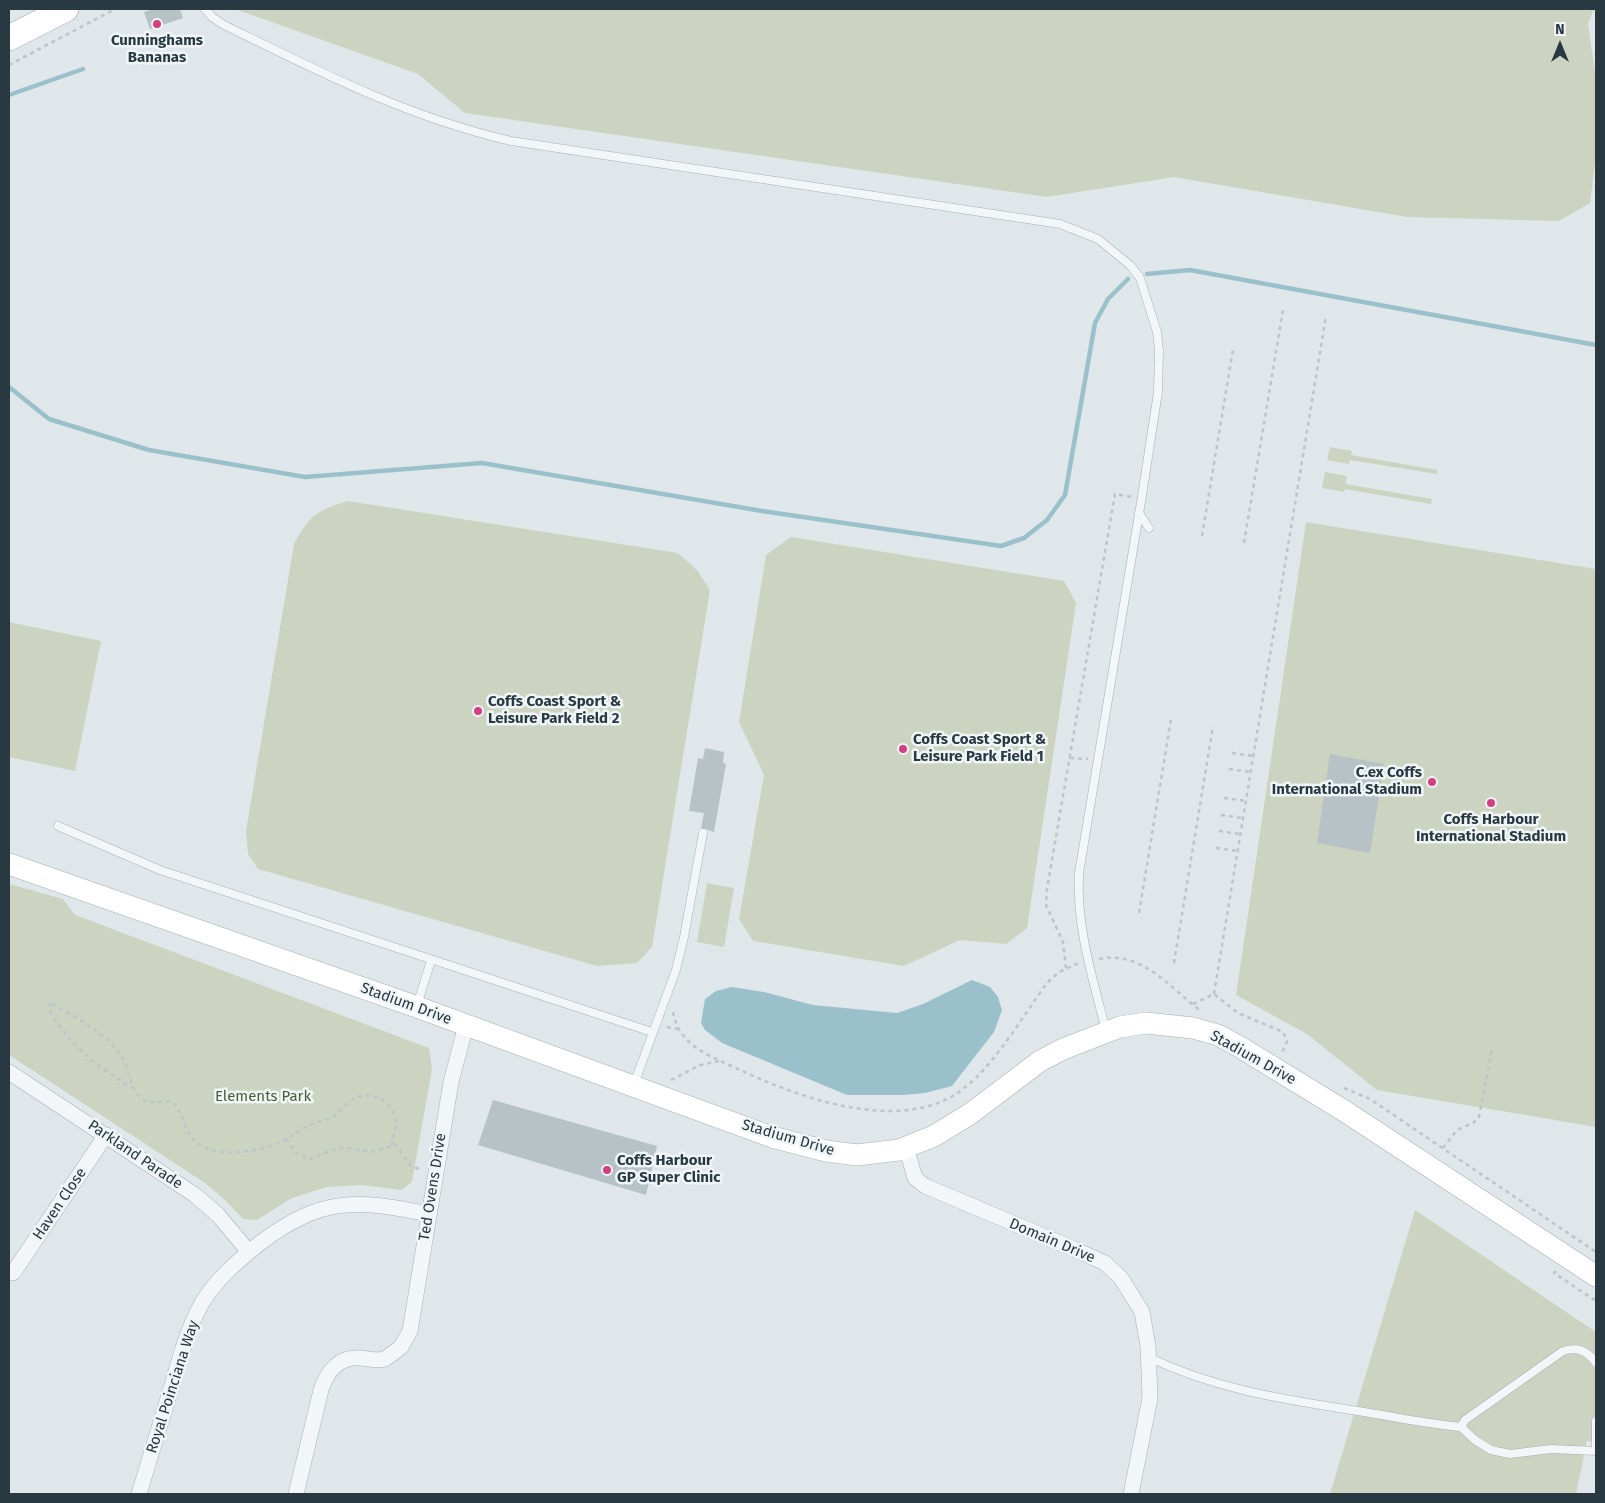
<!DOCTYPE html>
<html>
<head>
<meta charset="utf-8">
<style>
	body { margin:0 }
	#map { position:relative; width:1605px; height:1503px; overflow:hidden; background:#e0e7ea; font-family:"Fira Sans",sans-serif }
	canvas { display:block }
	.frame { position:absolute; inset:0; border:10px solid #283942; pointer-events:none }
	.north { position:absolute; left:1535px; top:20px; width:50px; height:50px; -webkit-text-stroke:4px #f0f5f7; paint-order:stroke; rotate:0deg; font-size:14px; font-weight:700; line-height:20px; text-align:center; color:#283942 }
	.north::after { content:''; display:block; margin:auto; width:18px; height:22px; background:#283942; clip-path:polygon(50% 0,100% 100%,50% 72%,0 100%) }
</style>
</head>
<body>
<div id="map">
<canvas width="1605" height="1503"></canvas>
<div class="frame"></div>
<div class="north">N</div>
</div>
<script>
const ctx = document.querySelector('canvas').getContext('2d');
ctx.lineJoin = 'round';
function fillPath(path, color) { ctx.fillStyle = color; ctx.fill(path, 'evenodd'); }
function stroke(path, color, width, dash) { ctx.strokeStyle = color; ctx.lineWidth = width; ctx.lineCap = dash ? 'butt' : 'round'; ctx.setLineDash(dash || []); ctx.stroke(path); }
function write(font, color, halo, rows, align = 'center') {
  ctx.font = font + ' "Fira Sans",sans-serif'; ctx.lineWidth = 5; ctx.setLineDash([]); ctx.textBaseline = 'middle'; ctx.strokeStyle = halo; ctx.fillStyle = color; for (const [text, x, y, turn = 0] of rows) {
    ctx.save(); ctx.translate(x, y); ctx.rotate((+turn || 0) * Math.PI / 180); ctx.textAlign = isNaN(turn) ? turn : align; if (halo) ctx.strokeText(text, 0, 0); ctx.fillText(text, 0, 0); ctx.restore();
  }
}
fillPath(new Path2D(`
	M235,9H1594L1588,23L1596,79V156L1590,203L1559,221L1407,217L1174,177L1047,197L465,113L418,74Z
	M1330,447L1352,451L1351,455L1437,470V474L1350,460L1349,464L1327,460Z
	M1325,472L1347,476L1346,484L1432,499L1431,504L1345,489L1344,492L1322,488Z
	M348,501L678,553L697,570L710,590L652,947L637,963L597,966L258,869L248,854L246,831L294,544C311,514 316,511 348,501Z
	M1306,522L1596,569V1127L1377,1090L1307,1034L1236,995Z
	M791,537L1064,581L1076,603L1027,928L1006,944L960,940L904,966L753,941L739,919L764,775L739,722L766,555Z
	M9,622L101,641L75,771L9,757Z
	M707,883L734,888L724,947L697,942Z
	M9,884L63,899L75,915L429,1048L432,1069L412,1182L401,1190L361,1185L327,1187L292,1198L257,1220L243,1219L224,1199L205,1183L9,1055Z
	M1415,1210L1596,1332V1442L1587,1441L1576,1494H1330Z`), '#ccd4c1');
fillPath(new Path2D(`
	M972,980L990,987L998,997L1002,1010L994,1032L952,1086L925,1093L904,1095H847L722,1043L705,1030L701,1023L705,999L716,991L732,987L764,992L813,1005L897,1013L923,1004Z`), '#9ac1cb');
stroke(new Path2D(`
	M9,95L83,69
	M1147,274L1190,270L1596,345
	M9,387L49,419L149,450L305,477L482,463L762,511L1001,546L1024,538L1047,520L1065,495L1095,323L1108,299L1128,279`), '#9ac1cb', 4.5);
fillPath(new Path2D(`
	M154,9H180L183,18L150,29L144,12Z
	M705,748L724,752L723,763L726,764L714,832L701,828L704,813L689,811L698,758L703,759Z
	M1330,754L1384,764L1370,853L1317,843Z
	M493,1100L657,1146L646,1195L478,1145Z`), '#b7c2c7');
const service = new Path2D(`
	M205,9L212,17L224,25C320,72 407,117 511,141L1060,224L1098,239L1131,266L1140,278L1157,332L1159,351L1158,392L1142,496L1079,873C1076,927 1093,979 1106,1031
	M1139,513L1149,528
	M58,826L160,870L652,1032
	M417,1005L431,961
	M634,1084L676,970L684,937L703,833
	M1148,1357C1222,1392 1290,1400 1370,1413C1400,1418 1430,1424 1461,1427
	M1596,1363C1587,1350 1577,1347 1563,1351L1465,1420L1461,1427L1475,1440L1491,1450L1510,1454L1551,1449L1596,1451
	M1596,1451V1421`);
const minor = new Path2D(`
	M9,1072L195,1195L218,1215L249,1252
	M906,1147L915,1178L925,1186L1074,1249L1105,1263L1121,1278L1142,1312L1148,1346L1150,1398L1131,1494
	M13,1273L106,1135
	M139,1494C150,1458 161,1421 172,1385C180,1357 188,1328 202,1303C216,1279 239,1260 260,1243C321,1197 356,1199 428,1214
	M296,1494L321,1390C327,1371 340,1356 361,1358C370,1359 377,1361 385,1359L401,1347L410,1331L451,1082L466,1025`);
const secondary = new Path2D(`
	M9,864L417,1007L772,1137L826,1151L857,1155L899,1150L934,1136L970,1114L1040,1061L1063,1049L1120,1027L1146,1023L1193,1028L1218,1035L1240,1047L1346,1112L1596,1276`);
const trunk = new Path2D(`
	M9,38L66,9`);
stroke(service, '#a5afb4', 9);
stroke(minor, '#a5afb4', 16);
stroke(secondary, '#a5afb4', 22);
stroke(trunk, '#8799a1', 26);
stroke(new Path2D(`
	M9,65L115,9
	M1202,536L1233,349
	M1244,543L1283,310
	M1232,753L1253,756
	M1070,758L1088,759
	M1229,769L1250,772
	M1224,798L1246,801
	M1221,815L1243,818
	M1219,831L1240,834
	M1216,848L1237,851
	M1139,913L1171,719
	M1099,959C1142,950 1170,988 1201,1011
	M1174,963L1213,726
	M1066,968L1063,942L1046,905L1047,889L1115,494L1132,497
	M1214,994L1326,316
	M1193,1004L1214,994L1238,1013L1283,1032L1287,1041L1282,1053
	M673,1012C679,1046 710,1056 738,1069C795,1096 888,1130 949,1098C988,1078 1021,1018 1047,983L1059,972L1079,963
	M667,1027L678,1029
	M671,1080L700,1065L721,1061
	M1344,1088L1370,1099L1596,1252
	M134,1089C101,1070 69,1045 50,1011V1002C75,1018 104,1030 121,1056C130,1068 129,1088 141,1098C149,1105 161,1101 171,1101C190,1118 179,1138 209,1149C230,1157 268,1150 287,1139C293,1135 299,1130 306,1127C315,1122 325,1121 334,1116C343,1110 347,1101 358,1097C373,1092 390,1101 395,1116C398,1127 392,1135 392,1146
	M286,1139L297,1154L310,1159L335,1149L347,1148L371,1152L396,1145L411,1166L422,1170
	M1443,1148L1457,1130L1473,1123L1479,1117L1492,1049
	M1556,1271L1554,1273L1596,1301`), '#bec5c9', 2.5, [4, 4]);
stroke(service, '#f3f6f8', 8);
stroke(minor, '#f3f6f8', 15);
stroke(secondary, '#fff', 21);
stroke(trunk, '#fff', 25);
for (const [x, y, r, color] of [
	[157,24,5,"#d34183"],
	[478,711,5,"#d34183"],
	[903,749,5,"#d34183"],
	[1432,782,5,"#d34183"],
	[1491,803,5,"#d34183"],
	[607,1170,5,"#d34183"]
]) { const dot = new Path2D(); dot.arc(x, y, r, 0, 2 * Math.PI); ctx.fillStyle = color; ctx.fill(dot); stroke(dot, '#f0f5f7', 2); }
write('bold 15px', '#283942', '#f0f5f7', [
	["Cunninghams",157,41,"center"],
	["Bananas",157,58,"center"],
	["Coffs Coast Sport &",488,702],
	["Leisure Park Field 2",488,719],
	["Coffs Coast Sport &",913,740],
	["Leisure Park Field 1",913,757],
	["C.ex Coffs",1422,773,"right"],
	["International Stadium",1422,790,"right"],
	["Coffs Harbour",1491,820,"center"],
	["International Stadium",1491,837,"center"],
	["Coffs Harbour",617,1161],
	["GP Super Clinic",617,1178]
], 'left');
write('15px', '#283942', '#f0f5f7', [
	["Stadium Drive",406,1004,20],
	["Stadium Drive",1253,1058,29],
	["Stadium Drive",788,1138,16],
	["Parkland Parade",135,1155,34],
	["Ted Ovens Drive",433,1187,-81],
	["Haven Close",60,1204,-56],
	["Domain Drive",1052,1241,23],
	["Royal Poinciana Way",173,1387,-72]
]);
write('15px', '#495e35', '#f0f5f7', [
	["Elements Park",263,1097]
]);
</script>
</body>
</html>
